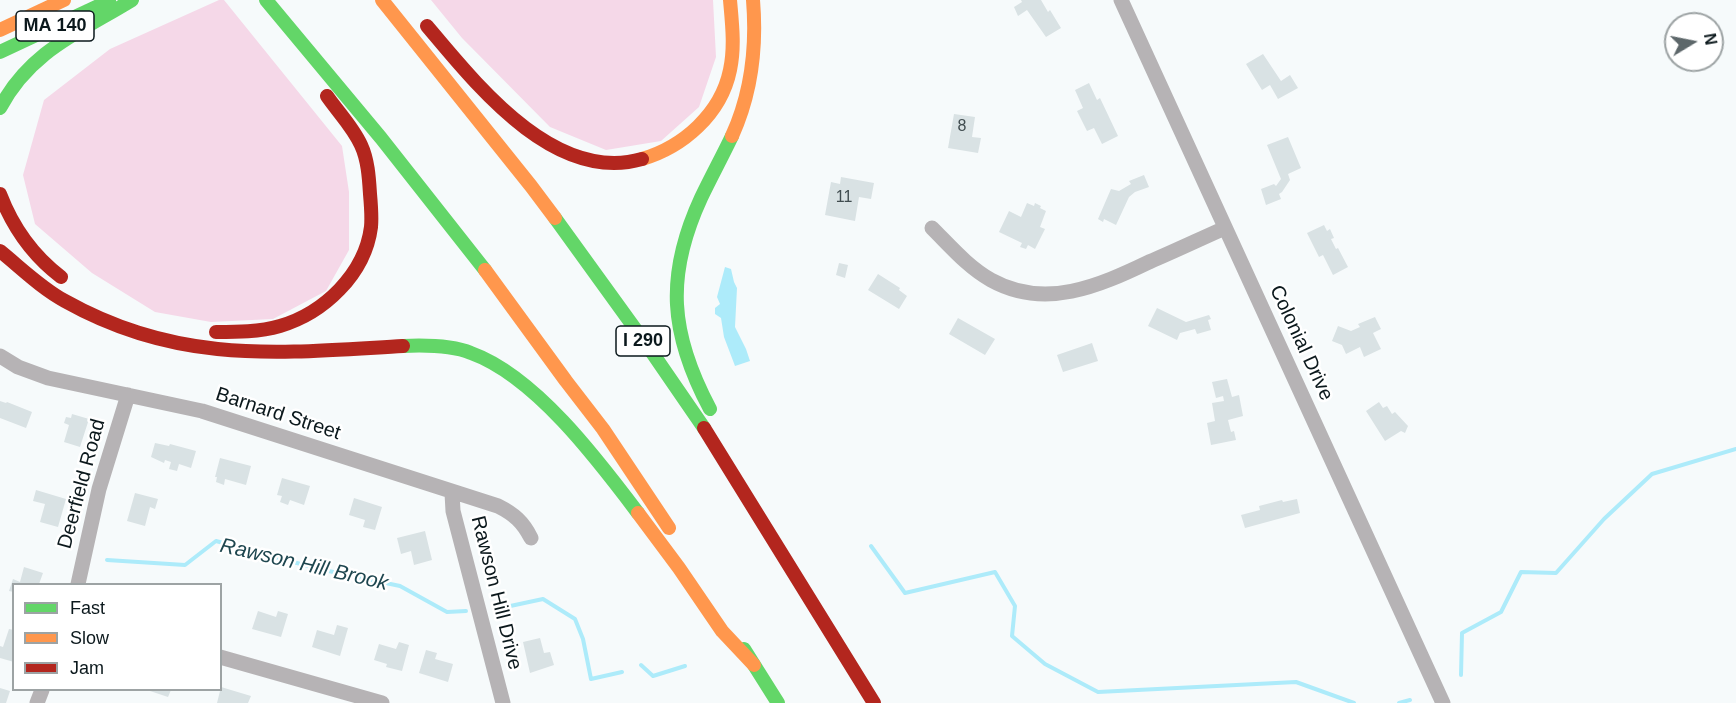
<!DOCTYPE html>
<html>
<head>
<meta charset="utf-8">
<style>
	body { margin:0 }
	#map { position:relative; width:1736px; height:703px; overflow:hidden; background:#f6fafb; font-family:Arial,sans-serif }
	canvas { display:block }
	.legend { position:absolute; left:12px; top:583px; width:210px; height:108px; box-sizing:border-box; background:#fff; border:2px solid #9da3a4; margin:0; padding:8px 10px; list-style:none; font-size:18px; color:#0b181c }
	.legend li { display:flex; align-items:center; gap:12px; height:30px }
	.legend b { width:30px; border:2px solid #9da3a4 }
	.north { position:absolute; left:1664px; top:12px; width:60px; height:60px; box-sizing:border-box; background:#fff; border:2px solid #9da3a4; border-radius:50%; rotate:80deg; font-size:16px; font-weight:700; line-height:24px; text-align:center; color:#0b181c }
	.north::after { content:''; display:block; margin:auto; width:21px; height:27px; background:#5d676a; clip-path:polygon(50% 0,100% 100%,50% 72%,0 100%) }
</style>
</head>
<body>
<div id="map">
<canvas width="1736" height="703"></canvas>
<ul class="legend">
<li><b style="height:8px;background:#63d668"></b>Fast</li>
<li><b style="height:8px;background:#ff974d"></b>Slow</li>
<li><b style="height:8px;background:#b3261e"></b>Jam</li>
</ul>
<div class="north">N</div>
</div>
<script>
const ctx = document.querySelector('canvas').getContext('2d');
ctx.lineJoin = 'round';
function fillPath(path, color) { ctx.fillStyle = color; ctx.fill(path, 'evenodd'); }
function stroke(path, color, width, dash) { ctx.strokeStyle = color; ctx.lineWidth = width; ctx.lineCap = dash ? 'butt' : 'round'; ctx.setLineDash(dash || []); ctx.stroke(path); }
function write(font, color, halo, rows, align = 'center') {
  ctx.font = font + ' Arial,sans-serif'; ctx.lineWidth = 5; ctx.setLineDash([]); ctx.textBaseline = 'middle'; ctx.strokeStyle = halo; ctx.fillStyle = color; for (const [text, x, y, turn = 0] of rows) {
    ctx.save(); ctx.translate(x, y); ctx.rotate((+turn || 0) * Math.PI / 180); ctx.textAlign = isNaN(turn) ? turn : align; if (halo) ctx.strokeText(text, 0, 0); ctx.fillText(text, 0, 0); ctx.restore();
  }
}
fillPath(new Path2D(`
	M219,0H224L342,146L349,192V250L326,291L273,319L211,322L155,312L92,273L35,224L23,175L44,100L110,49Z
	M431,0H713L716,57L699,107L661,141L606,150L550,127L462,38Z`), '#f5d8e8');
fillPath(new Path2D(`
	M725,267L731,269L734,282L737,288L735,327L746,349L750,361L735,366L724,337L721,318L715,314V308L720,304L717,297Z`), '#adebfa');
stroke(new Path2D(`
	M871,546L905,593L995,572L1015,606L1012,636L1045,664L1098,692L1296,682L1354,703
	M107,560L185,565L216,541L319,569L400,586L447,612L466,611
	M501,608L543,599L575,619L583,639L591,679L622,672
	M641,665L653,676L685,666
	M1461,675L1462,633L1501,612L1521,572L1556,573L1604,519L1652,474L1736,449
	M1399,703L1410,700`), '#adebfa', 4);
fillPath(new Path2D(`
	M1021,0H1041L1048,12L1050,10L1061,28L1046,37L1027,10L1018,16L1014,7L1022,2Z
	M1263,54L1281,81L1290,75L1298,88L1278,99L1270,85L1262,90L1246,64Z
	M1089,83L1097,100L1100,98L1118,136L1102,144L1094,128L1087,131L1077,111L1083,108L1075,90Z
	M954,114L975,117L972,137L981,138L978,153L948,148Z
	M1288,137L1301,168L1288,174L1290,180L1282,192L1279,194L1281,199L1266,205L1261,189L1274,184L1276,186L1281,179L1267,145Z
	M1144,175L1149,187L1135,192L1129,197L1116,225L1104,219L1103,222L1098,219L1111,189L1119,191L1131,184L1129,181Z
	M841,177L874,183L871,199L859,197L855,221L825,215L831,182L840,184Z
	M1027,203L1034,206L1035,203L1041,206L1040,208L1046,211L1040,227L1045,229L1035,249L1028,245L1026,249L1020,247L1022,243L999,232L1009,211L1021,217Z
	M1324,225L1327,231L1330,229L1334,238L1331,239L1336,249L1338,248L1348,267L1333,275L1323,255L1319,257L1307,233Z
	M839,263L848,265L845,278L836,275Z
	M878,274L900,288L899,290L907,296L899,309L868,290Z
	M1157,308L1186,322L1209,315L1211,319L1208,320L1211,330L1197,334L1195,329L1180,333L1177,340L1148,326Z
	M1375,317L1381,329L1373,333L1381,349L1364,357L1360,347L1346,354L1342,345L1332,341L1338,326L1351,331L1360,327L1358,324Z
	M958,318L995,339L985,355L949,334Z
	M1092,343L1098,361L1063,372L1057,355Z
	M1227,379L1232,397L1239,395L1243,416L1228,420L1231,432L1234,431L1236,440L1211,445L1207,423L1215,421L1212,403L1224,401L1223,396L1216,398L1212,382Z
	M0,401L6,403L7,402L32,412L26,428L0,418Z
	M1379,402L1383,408L1387,406L1392,414L1395,412L1408,426L1405,433L1401,431L1385,441L1366,411Z
	M72,414L89,419L80,447L64,442L69,425L64,423L66,417L71,418Z
	M155,443L169,446L170,444L196,451L191,468L179,464L177,471L169,469L171,462L165,460L164,463L151,457Z
	M220,458L251,466L246,485L225,479L224,485L216,482L217,477H215Z
	M282,478L310,486L304,505L290,500L288,505L280,502L282,496L277,495Z
	M36,490L66,499L58,527L40,522L45,504L33,501Z
	M135,493L158,499L155,509L150,507L145,526L127,521Z
	M354,498L382,507L375,530L363,527L365,520L349,515Z
	M1297,499L1300,513L1245,528L1241,515L1260,510L1259,506L1282,500L1283,502Z
	M425,531L432,560L414,565L411,551L401,554L397,538Z
	M24,567L43,573L39,584H14V592L9,591L13,579L20,582Z
	M258,611L276,617L278,611L288,614L281,637L252,629Z
	M337,625L348,628L340,656L312,647L317,630L334,635Z
	M9,629L14,630V662L0,658V646L3,647Z
	M540,638L544,653L550,652L554,665L530,673L523,642Z
	M399,642L409,645L402,671L386,667L387,664L374,660L379,644L396,649Z
	M426,650L437,653L435,659L453,664L448,682L419,673Z
	M221,687L251,696L248,703H217Z
	M0,688L10,691L6,703H0Z
	M147,690H171L168,697Z`), '#d9e2e4');
stroke(new Path2D(`
	M1121,0L1443,703
	M932,228C951,247 968,267 991,280C1045,310 1099,286 1149,262C1175,251 1200,239 1225,228
	M0,356L18,367L48,378L202,411L498,506C514,514 523,522 531,538
	M452,493L453,511L503,703
	M78,584L99,489L128,395
	M220,657L382,703
	M37,703L42,690`), '#b6b3b5', 15);
stroke(new Path2D(`
	M266,0L381,138L485,270
	M0,52L109,1
	M0,108C30,51 80,32 132,0
	M555,218L649,348L704,428
	M403,346C425,345 451,345 471,353C535,376 598,460 638,513
	M710,409C670,334 665,276 701,198C711,177 722,157 732,136
	M744,649L778,703`), '#63d668', 14);
stroke(new Path2D(`
	M382,0L531,186L555,218
	M0,30L64,0
	M732,136C752,92 757,48 753,0
	M642,159C683,147 721,114 730,70C735,47 732,23 730,0
	M485,270L566,381L603,429L669,528
	M638,513L679,568L722,631L754,665`), '#ff974d', 14);
stroke(new Path2D(`
	M427,26C476,84 554,184 642,159
	M0,194C13,228 32,255 61,277
	M0,251C21,268 41,288 65,301C179,365 279,353 403,346
	M216,332C237,332 259,332 280,326C324,313 365,274 371,227C372,216 371,205 370,194C369,178 368,160 361,145C353,127 338,112 327,96
	M704,428L874,703`), '#b3261e', 14);
write('16px', '#404c4f', null, [
	["8",962,127],
	["11",844,198]
]);
for (const [x, y, w] of [
	[55,26,78],
	[643,341,54]
]) { const box = new Path2D(); box.roundRect(x - w / 2, y - 15, w, 30, 4.5); ctx.fillStyle = '#fff'; ctx.fill(box); stroke(box, '#0b181c', 1.5); }
write('bold 18px', '#0b181c', null, [
	["MA 140",55,26],
	["I 290",643,341]
]);
write('20px', '#0b181c', '#fff', [
	["Colonial Drive",1301,343,65],
	["Barnard Street",278,414,18],
	["Deerfield Road",82,484,-75],
	["Rawson Hill Drive",496,593,76]
]);
write('italic 21px', '#1e464f', '#fff', [
	["Rawson Hill Brook",304,565,13]
]);
</script>
</body>
</html>
